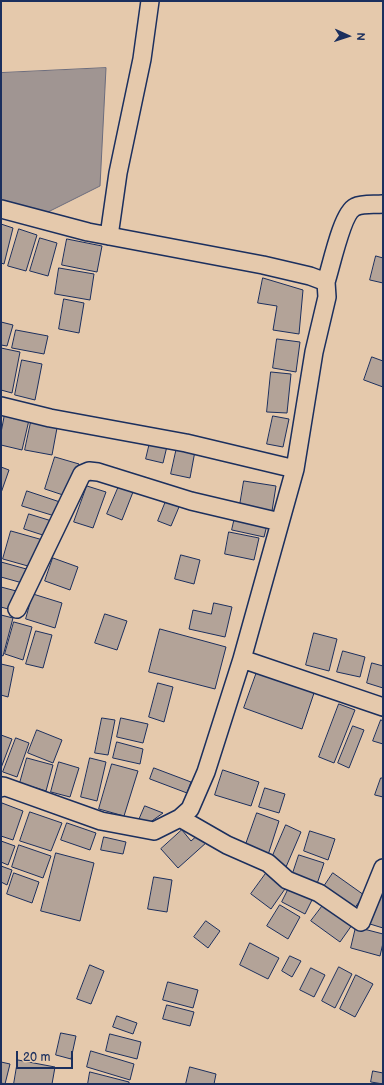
<!DOCTYPE html>
<html>
<head>
<meta charset="utf-8">
<style>
	body { margin:0 }
	#map { position:relative; width:384px; height:1085px; overflow:hidden; background:#e5c9ac; font-family:"Balsamiq Sans",sans-serif }
	canvas { display:block }
	.frame { position:absolute; inset:0; border:2px solid #1b2f5e; pointer-events:none }
	.north { position:absolute; left:328px; top:16px; width:40px; height:40px; -webkit-text-stroke:3px #e5c9ac; paint-order:stroke; rotate:93deg; font-size:11px; font-weight:700; line-height:16px; text-align:center; color:#1b2f5e }
	.north::after { content:''; display:block; margin:auto; width:14px; height:18px; background:#1b2f5e; clip-path:polygon(50% 0,100% 100%,50% 72%,0 100%) }
	.scale { position:absolute; left:16px; top:1051px; width:57px; height:18px; box-sizing:border-box; border:2px solid #1b2f5e; border-top:0; padding-left:5px; font-size:12px; line-height:14px; white-space:nowrap; color:#1b2f5e; -webkit-text-stroke:3px #e5c9ac; paint-order:stroke }
</style>
</head>
<body>
<div id="map">
<canvas width="384" height="1085"></canvas>
<div class="frame"></div>
<div class="north">N</div>
<div class="scale">20 m</div>
</div>
<script>
const ctx = document.querySelector('canvas').getContext('2d');
ctx.lineJoin = 'round';
function fillPath(path, color) { ctx.fillStyle = color; ctx.fill(path, 'evenodd'); }
function stroke(path, color, width, dash) { ctx.strokeStyle = color; ctx.lineWidth = width; ctx.lineCap = dash ? 'butt' : 'round'; ctx.setLineDash(dash || []); ctx.stroke(path); }
const water = new Path2D(`
	M106,68L100,186L44,214L1,200V73Z`);
fillPath(water, '#a09592');
stroke(water, '#6b6c7d', 1);
const building = new Path2D(`
	M1,224L13,228L4,264L1,263Z
	M19,229L37,235L26,271L8,266Z
	M40,238L57,243L48,276L30,271Z
	M67,239L102,246L97,272L62,265Z
	M376,256L383,258V283L370,280Z
	M59,268L94,274L90,300L55,294Z
	M263,278L303,290L299,334L273,330L277,306L258,303Z
	M64,299L84,303L79,333L59,329Z
	M1,322L13,325L7,346L1,345Z
	M16,330L48,336L44,354L12,348Z
	M277,339L300,342L296,372L273,368Z
	M1,348L20,352L12,393L1,390Z
	M372,357L383,361V387L364,380Z
	M22,360L42,364L35,400L15,395Z
	M271,372L291,374L287,413L267,412Z
	M5,414L29,420L22,450L1,445V433Z
	M273,416L289,419L283,447L267,444Z
	M31,422L57,428L52,455L25,450Z
	M151,438L168,442L163,463L146,459Z
	M177,447L195,451L190,478L171,474Z
	M55,457L79,464L69,497L45,489Z
	M1,467L9,470L1,493Z
	M244,481L276,486L272,511L240,505Z
	M87,486L106,492L93,528L74,522Z
	M119,486L133,492L122,520L107,514Z
	M27,491L63,503L58,517L22,506Z
	M166,501L179,507L171,526L158,521Z
	M29,514L55,522L49,537L24,529Z
	M235,517L267,525L264,537L232,530Z
	M11,531L43,540L35,568L3,559Z
	M229,532L259,538L254,560L225,554Z
	M181,555L200,560L194,584L175,579Z
	M53,558L78,567L70,590L45,581Z
	M1,562L30,570L26,584L1,577Z
	M1,587L20,592L15,611L1,607Z
	M33,594L62,603L55,628L26,619Z
	M214,603L232,607L225,637L189,629L193,610L211,614Z
	M105,614L127,621L117,650L95,643Z
	M1,615L13,618L3,656L1,655Z
	M14,622L32,627L23,660L5,654Z
	M160,629L226,647L215,689L149,672Z
	M36,631L52,635L43,668L26,664Z
	M314,633L337,639L329,671L306,665Z
	M343,651L365,657L360,677L337,672Z
	M372,663L383,666V688L367,683Z
	M1,664L14,667L8,697L1,695Z
	M258,669L315,690L302,729L244,708Z
	M158,683L173,687L164,722L149,717Z
	M339,704L355,710L334,763L319,757Z
	M102,718L115,720L108,755L95,753Z
	M121,718L148,724L143,743L117,737Z
	M381,720L383,721V744L373,741Z
	M353,726L364,730L349,768L338,763Z
	M37,730L62,740L53,763L28,753Z
	M1,735L12,739L1,768Z
	M16,738L29,743L17,777L3,772Z
	M117,742L143,749L140,764L113,758Z
	M27,758L53,765L46,791L20,783Z
	M90,758L106,762L97,801L81,797Z
	M59,762L79,768L70,797L51,792Z
	M112,764L138,771L124,816L99,809Z
	M154,768L191,782L187,793L150,779Z
	M223,770L259,782L251,806L215,795Z
	M381,778H383V797L375,795Z
	M265,788L285,794L279,813L259,807Z
	M2,803L23,811L13,840L1,836Z
	M145,806L163,813L149,823L139,820Z
	M30,812L62,823L51,851L20,841Z
	M257,813L279,821L268,855L245,847Z
	M67,823L96,833L90,850L61,840Z
	M286,825L301,832L286,867L271,860Z
	M182,830L191,841L199,834L207,842L178,868L161,849Z
	M310,831L335,839L328,860L304,851Z
	M104,837L126,842L123,854L101,850Z
	M1,841L15,846L8,865L1,862Z
	M19,845L51,856L43,878L12,867Z
	M56,853L94,863L80,921L41,911Z
	M299,855L324,863L316,887L291,879Z
	M1,866L12,870L7,885L1,882Z
	M267,872L287,886L271,909L251,894Z
	M14,873L39,882L32,903L7,894Z
	M333,873L364,895L354,909L323,888Z
	M154,877L172,880L167,912L148,909Z
	M290,886L313,898L305,914L282,902Z
	M380,890L383,891V928L370,924Z
	M324,904L352,925L340,942L311,921Z
	M280,905L300,917L288,939L267,926Z
	M206,921L220,931L208,948L194,937Z
	M356,927L383,934V943L380,956L351,948Z
	M250,943L279,958L268,979L240,965Z
	M290,956L301,961L292,977L282,971Z
	M90,965L104,971L91,1004L77,999Z
	M339,967L352,974L335,1008L322,1001Z
	M311,968L325,975L314,997L300,990Z
	M356,975L373,984L355,1017L340,1009Z
	M168,982L198,990L193,1008L163,1000Z
	M167,1005L194,1012L190,1026L163,1019Z
	M117,1016L137,1023L133,1034L113,1027Z
	M61,1033L76,1036L71,1059L56,1055Z
	M110,1034L141,1042L137,1059L106,1051Z
	M91,1051L134,1064L130,1080L87,1067Z
	M18,1060L55,1067L52,1084H14Z
	M1,1062L10,1064L5,1084L1,1083Z
	M190,1067L216,1074L214,1084H186Z
	M373,1071L383,1073V1084L371,1082Z
	M90,1072L129,1082V1084H88Z`);
fillPath(building, '#b3a398');
stroke(building, '#1b2f5e', 1);
const minor = new Path2D(`
	M1,209L88,232L263,265L310,276L326,282L327,297L314,352L295,469L242,659
	M109,236L118,173L142,59L150,1
	M326,282C331,267 342,213 355,207C363,203 374,205 383,204
	M1,406L50,418L186,443L295,469
	M17,609L82,474L89,471L98,472L191,501L280,522
	M1,788L3,786L101,821L154,831L180,818L190,809L206,772L242,659L383,707
	M180,818L227,845L268,863L287,880L319,893L361,922L383,868`);
stroke(minor, '#1b2f5e', 20);
stroke(minor, '#e5c9ac', 17);
</script>
</body>
</html>
